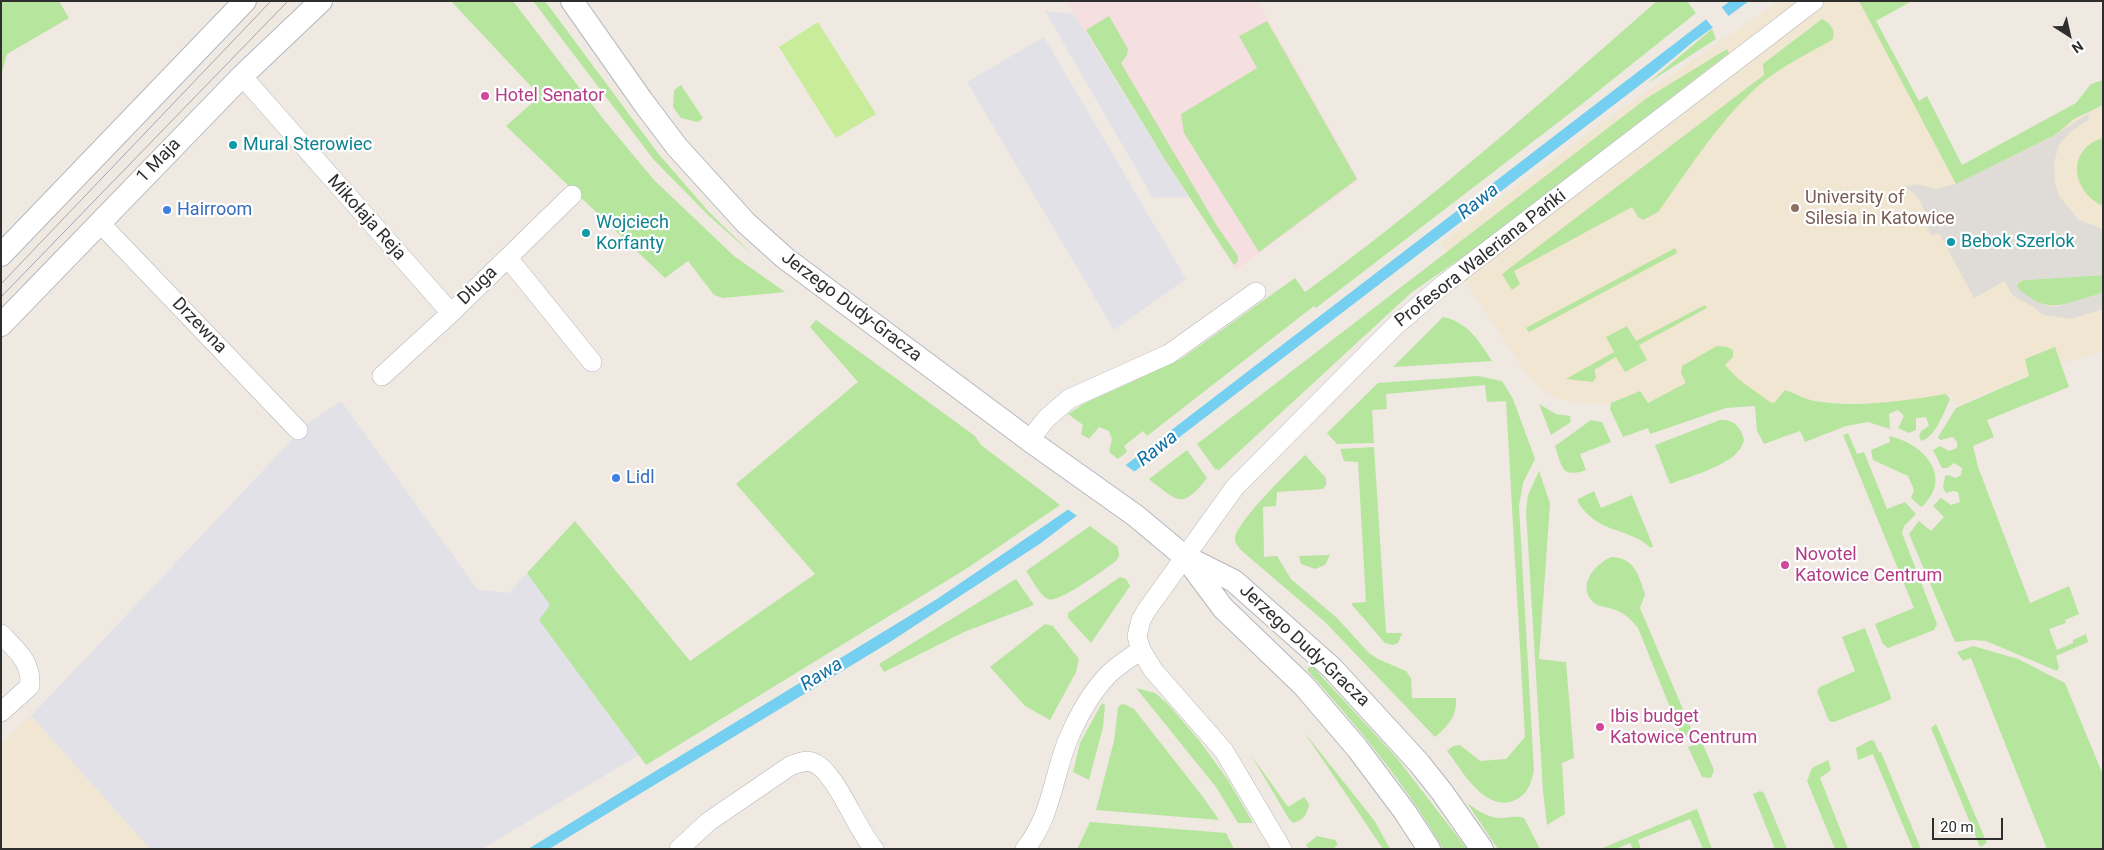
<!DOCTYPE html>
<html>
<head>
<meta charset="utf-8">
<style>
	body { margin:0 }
	#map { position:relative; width:2104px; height:850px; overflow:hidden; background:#efe9e1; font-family:Roboto,sans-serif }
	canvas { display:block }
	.frame { position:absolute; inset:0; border:2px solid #2e2e2e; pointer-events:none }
	.north { position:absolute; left:2044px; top:10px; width:50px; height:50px; -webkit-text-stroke:4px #fff; paint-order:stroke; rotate:145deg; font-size:14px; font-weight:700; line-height:20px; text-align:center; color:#2e2e2e }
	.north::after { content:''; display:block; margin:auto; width:18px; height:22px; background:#2e2e2e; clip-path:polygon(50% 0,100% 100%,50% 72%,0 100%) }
	.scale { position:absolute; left:1932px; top:818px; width:71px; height:22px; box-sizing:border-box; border:2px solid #2e2e2e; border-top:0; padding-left:6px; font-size:15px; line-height:18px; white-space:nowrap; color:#2e2e2e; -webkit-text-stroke:4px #fff; paint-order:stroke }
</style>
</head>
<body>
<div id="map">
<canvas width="2104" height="850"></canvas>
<div class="frame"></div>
<div class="north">N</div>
<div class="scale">20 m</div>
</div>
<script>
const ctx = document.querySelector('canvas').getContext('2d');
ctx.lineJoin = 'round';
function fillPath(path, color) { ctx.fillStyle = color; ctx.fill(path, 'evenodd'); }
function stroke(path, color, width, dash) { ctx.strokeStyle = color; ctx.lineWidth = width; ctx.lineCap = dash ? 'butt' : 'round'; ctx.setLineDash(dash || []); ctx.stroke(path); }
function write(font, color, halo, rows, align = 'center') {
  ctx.font = font + ' Roboto,sans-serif'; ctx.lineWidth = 4.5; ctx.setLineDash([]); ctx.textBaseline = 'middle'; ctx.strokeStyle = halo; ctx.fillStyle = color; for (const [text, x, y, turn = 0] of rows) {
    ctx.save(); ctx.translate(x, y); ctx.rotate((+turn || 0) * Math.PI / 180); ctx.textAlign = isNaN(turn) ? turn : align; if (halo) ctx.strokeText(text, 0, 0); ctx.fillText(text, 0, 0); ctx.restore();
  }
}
fillPath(new Path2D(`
	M1045,11L1074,14L1188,197L1153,198Z
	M1044,37L1186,279L1114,330L967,82Z
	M341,401L478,590L509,593L527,573L551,605L601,705L639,755L482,849H150L31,716L307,424Z`), '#e3e1e8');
fillPath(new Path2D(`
	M1779,1H1859L1951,174L2103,91V351L2045,368L1957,406L1951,394L1888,404L1812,401L1700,406L1583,404L1558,399L1541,389L1522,367L1440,243L1597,126Z
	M31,716L150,849H1V744Z`), '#f0e6d1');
fillPath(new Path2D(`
	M1066,1H1258L1359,180L1236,270Z`), '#f5dfe0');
fillPath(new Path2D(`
	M1,1H59L69,18L7,54L1,76Z
	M451,1H513L604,120L654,180L734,256L785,292L723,298L714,295L688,261L665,278L506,126L540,96Z
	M533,1H545L657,152L708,211L753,255L709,216L654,160Z
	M1657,1H1687L1696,13L1582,104L1316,308L1314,306L1147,436L1143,431L1124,446L1127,452L1118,459L1109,452L1112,439L1109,431L1099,427L1089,439L1081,434L1083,425L1068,414L1085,403L1181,359L1295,278L1305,292C1428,203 1543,101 1657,1Z
	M1859,1H1912L1876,21L1919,101L1927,96L1962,165L2076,103L2091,84L2103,80V105L2074,119L2055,135L1956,184Z
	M1109,16L1128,49L1127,55L1121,63L1217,226L1238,256V261L1234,265L1167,163L1086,30Z
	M1822,19C1830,23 1837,31 1832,40C1807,54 1780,67 1758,86C1718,122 1689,169 1658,212L1643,220L1638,217L1632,207L1514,271L1520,284L1512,290L1502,274L1764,75L1763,64Z
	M1267,21L1357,179L1259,252L1184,133L1181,114L1257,68L1239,36Z
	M1712,29L1716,39L1648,83Z
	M1727,49L1729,53L1470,252L1412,292L1219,470L1215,469L1197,444L1647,98Z
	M681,85L703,118L698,122L681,118L673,107L674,90Z
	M2103,138V206C2071,191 2066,149 2103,138Z
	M1675,248L1677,253L1529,332L1526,328Z
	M2103,275V293C2069,302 2045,318 2017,287L2018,283L2024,280Z
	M1705,305L1707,308L1639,345L1647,360L1625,372L1616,357L1594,370L1596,377L1593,382L1566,379L1614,352L1606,337L1627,326L1636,341Z
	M1443,317C1468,322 1479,341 1492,361L1393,367Z
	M816,320L975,436L981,445L1060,505L969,567L646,765L539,620L550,605L527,573L575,521L690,661L815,574L736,484L858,382L810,327Z
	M1717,346L1727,347L1733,350V357L1725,365L1738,379L1770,402L1774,403L1785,390C1795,393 1804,399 1814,401C1857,408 1904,401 1946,394L1950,399C1944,412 1936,436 1922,441L1919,437L1921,431L1929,426L1926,417L1916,418V430L1909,433L1898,428L1904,416L1898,410L1889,414L1890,429L1868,422L1846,426L1805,442L1800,431L1764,444L1757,431L1755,406L1726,408L1650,434L1648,428L1623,437L1610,409L1611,403L1640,391L1648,403L1686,383L1681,373L1682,366Z
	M2055,347L2069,387L1987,420L1994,437L1973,446L1978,467L2030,603L2069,586L2079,614L2065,620L2066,623L2049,629L2057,650L2073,643V640L2086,634L2088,642L2056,656L2059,667L2057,671L1986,641L1973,640L1955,642L1909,534L1919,521L1931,531L1944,517L1933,506L1941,498L1951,505L1960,502L1958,492L1953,491L1946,493L1943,488L1945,476L1949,475L1955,478L1961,475L1962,468L1954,463L1947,468H1942L1933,450L1940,446L1949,451L1957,448V442L1953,437L1940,440L1938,437L1956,408L2029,376L2025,359Z
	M1478,376L1502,381L1513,399L1535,459L1523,483L1519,506L1534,771C1531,784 1527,796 1513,801C1483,811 1463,771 1447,751L1453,746L1460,745L1480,761L1506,759L1525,737L1506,401L1487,402L1485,385L1386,394L1387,409L1372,410L1374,443L1337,444L1327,433L1378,383Z
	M1539,404L1556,414L1570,416L1571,422L1551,435Z
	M1591,420L1602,422L1611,442L1580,454L1586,470C1561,479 1562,466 1555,446Z
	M1720,420C1734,419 1741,427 1744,440C1740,464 1690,476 1670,484L1655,445Z
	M1848,433L1857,454L1864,452L1887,509L1905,502L1916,514L1904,526L1902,533L1937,624L1934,630L1888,648L1883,644L1875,624L1914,608L1843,435Z
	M1889,436C1922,443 1954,475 1923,506L1921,507L1911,498L1914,490L1908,476L1873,460L1871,450L1890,442Z
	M1374,447L1386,633H1402L1398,643L1393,645L1385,643L1352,605V603L1366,602L1358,462L1344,461L1340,449Z
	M1187,450L1207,478C1182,510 1178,502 1149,479Z
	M1305,455L1326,478V485L1323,489L1277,492L1276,506L1263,507L1264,557L1277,556L1291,579L1337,618L1369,653L1378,659L1406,671L1411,678L1412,698H1456C1457,717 1448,726 1435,737L1325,622L1243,552C1240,549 1235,544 1235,539C1234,524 1292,468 1305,455Z
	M1539,471L1550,503L1539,659L1566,662L1574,758L1562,763L1565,814L1547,825L1543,791L1526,511L1528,495Z
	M1594,491L1601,508L1632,495L1653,546L1651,548C1627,526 1598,535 1578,502V499Z
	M1090,526L1118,547L1119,556L1116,561C1105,569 1058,604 1048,599C1039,595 1032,579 1026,571Z
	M1330,555L1325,565L1315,569L1301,564L1299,556Z
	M1611,557C1635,558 1638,574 1645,594L1640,608L1693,733L1682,737L1638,628C1630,618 1622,611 1609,608C1604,606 1599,607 1594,603C1576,586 1594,565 1611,557Z
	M1120,577L1126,579L1130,586L1091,643L1068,618V613Z
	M1016,579L1034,605L964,632L884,672L879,664Z
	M1045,624L1053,626L1079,659L1076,672L1050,720L1025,706L990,667Z
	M1865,628L1891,697L1890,700L1834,722L1829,721L1817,691L1820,687L1855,671L1842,637Z
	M1973,646L2018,659L2065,683L2103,775V849H2047L1971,658L1963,661L1957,652Z
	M1309,667H1313L1396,757L1467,849H1443C1406,784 1357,726 1307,670Z
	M1136,688L1155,693L1167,703L1198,739L1228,780L1253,823H1238L1216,787Z
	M1102,703L1105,705L1103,727L1089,780L1073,772L1080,743Z
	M1124,704L1134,709L1203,797L1219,820L1096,810L1114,741L1118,708L1120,705Z
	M1936,724L1987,843L1980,847L1931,728Z
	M1304,732L1374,820L1390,849H1383Z
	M1871,740L1874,741L1879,752H1881L1921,849H1913L1873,754L1858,760L1856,748Z
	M1702,742L1714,770L1711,778L1702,777L1688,747Z
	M1251,755L1288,807L1304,797L1309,804C1307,815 1304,820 1293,823L1289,819Z
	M1828,760L1831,770L1820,778L1848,849H1835L1807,781L1812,768Z
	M1760,791L1764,793L1787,849H1775L1753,794Z
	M1467,803C1478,811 1489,819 1504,818C1511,817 1516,816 1524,818L1540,849H1498Z
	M1697,809L1712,849H1703L1690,819L1638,840L1641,849H1633L1630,843L1616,849H1600Z
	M1090,822L1226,833L1234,849H1077Z
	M1317,836L1335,840L1338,844L1333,849H1309L1306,845Z`), '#b6e59e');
fillPath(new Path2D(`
	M818,22L876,114L836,138L779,47Z`), '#c9ec9a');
fillPath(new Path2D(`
	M2089,113L2088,120L2070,132L2059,145L2054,163L2055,183L2059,196L2079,220L2103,229V275L2024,280L2018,282L2017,286L2018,289L2034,300L2046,306L2054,307L2103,293V309L2071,319L2043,315L2032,306L2012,295L2005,281L1974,298L1939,233L1932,236L1924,222L1925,212L1920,201L1914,193L1903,187L1917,184L1936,189L1956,184L2055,135Z`), '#dfdcd8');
fillPath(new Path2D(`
	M1730,1H1749L1693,42L1653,75L1041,543L890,642L549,849H528L937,599L1066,511Z`), '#75cff0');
fillPath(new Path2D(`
	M1720,5L1730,18L1714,29L1704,17Z
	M1124,464L1138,474L1080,518L1066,508Z`), '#efe9e1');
const minor = new Path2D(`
	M242,76L451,313
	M100,223L298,430
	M508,258L592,362
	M382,376L451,313L572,195
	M1029,440L1047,418L1069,399L1169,354L1256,292
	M1,634C18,652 31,661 30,686L1,712
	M679,849L708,822L790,766C797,763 804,760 812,762C835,769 856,829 874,849
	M1025,849C1051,817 1053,778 1067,742C1077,718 1089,695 1107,676C1116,666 1130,658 1141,650
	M1282,849L1224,751L1153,670L1141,650L1137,636L1141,620L1146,611L1235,487L1394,327L1444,284L1814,1`);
const tertiary = new Path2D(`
	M572,1L643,102L677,147L746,223L785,258L1029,440L1136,516L1185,557L1223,608L1304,686L1357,748L1405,812L1429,849
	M1,255L245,1
	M1,325L242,76L321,1
	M1188,558L1234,581L1332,668L1419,763L1442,792L1482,849`);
stroke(minor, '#b4b7c1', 20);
stroke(tertiary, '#b4b7c1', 24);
stroke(minor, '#fff', 19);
stroke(tertiary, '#fff', 22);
stroke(new Path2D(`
	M1,284L271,1
	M1,297L288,1`), '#a3a6b8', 1);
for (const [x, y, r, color] of [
	[485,96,5,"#d1479c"],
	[233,145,5,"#0f9aa8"],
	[1795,208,5,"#8d6e63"],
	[167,210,5,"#3f7fe0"],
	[586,233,5,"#0f9aa8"],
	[1951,242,5,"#0f9aa8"],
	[616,478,5,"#3f7fe0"],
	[1785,565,5,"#d1479c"],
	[1600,727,5,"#d1479c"]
]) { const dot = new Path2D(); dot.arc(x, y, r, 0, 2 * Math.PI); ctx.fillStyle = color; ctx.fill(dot); stroke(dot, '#fff', 2); }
write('18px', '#b23c85', '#fff', [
	["Hotel Senator",495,96],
	["Novotel",1795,555],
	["Katowice Centrum",1795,576],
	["Ibis budget",1610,717],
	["Katowice Centrum",1610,738]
], 'left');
write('18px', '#0d838f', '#fff', [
	["Mural Sterowiec",243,145],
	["Wojciech",596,223],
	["Korfanty",596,244],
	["Bebok Szerlok",1961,242]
], 'left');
write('18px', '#2e2e2e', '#fff', [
	["1 Maja",159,161,-46],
	["Mikołaja Reja",366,218,48],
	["Profesora Waleriana Pańki",1481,259,-38],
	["Długa",478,286,-44],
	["Jerzego Dudy-Gracza",851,307,37],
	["Drzewna",199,326,46],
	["Jerzego Dudy-Gracza",1304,646,43]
]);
write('18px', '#785e54', '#fff', [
	["University of",1805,198],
	["Silesia in Katowice",1805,219]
], 'left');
write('18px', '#366cbe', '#fff', [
	["Hairroom",177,210],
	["Lidl",626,478]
], 'left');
write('italic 19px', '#0d6fa3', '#fff', [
	["Rawa",1479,202,-38],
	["Rawa",1158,449,-38],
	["Rawa",822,675,-32]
]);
</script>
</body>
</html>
